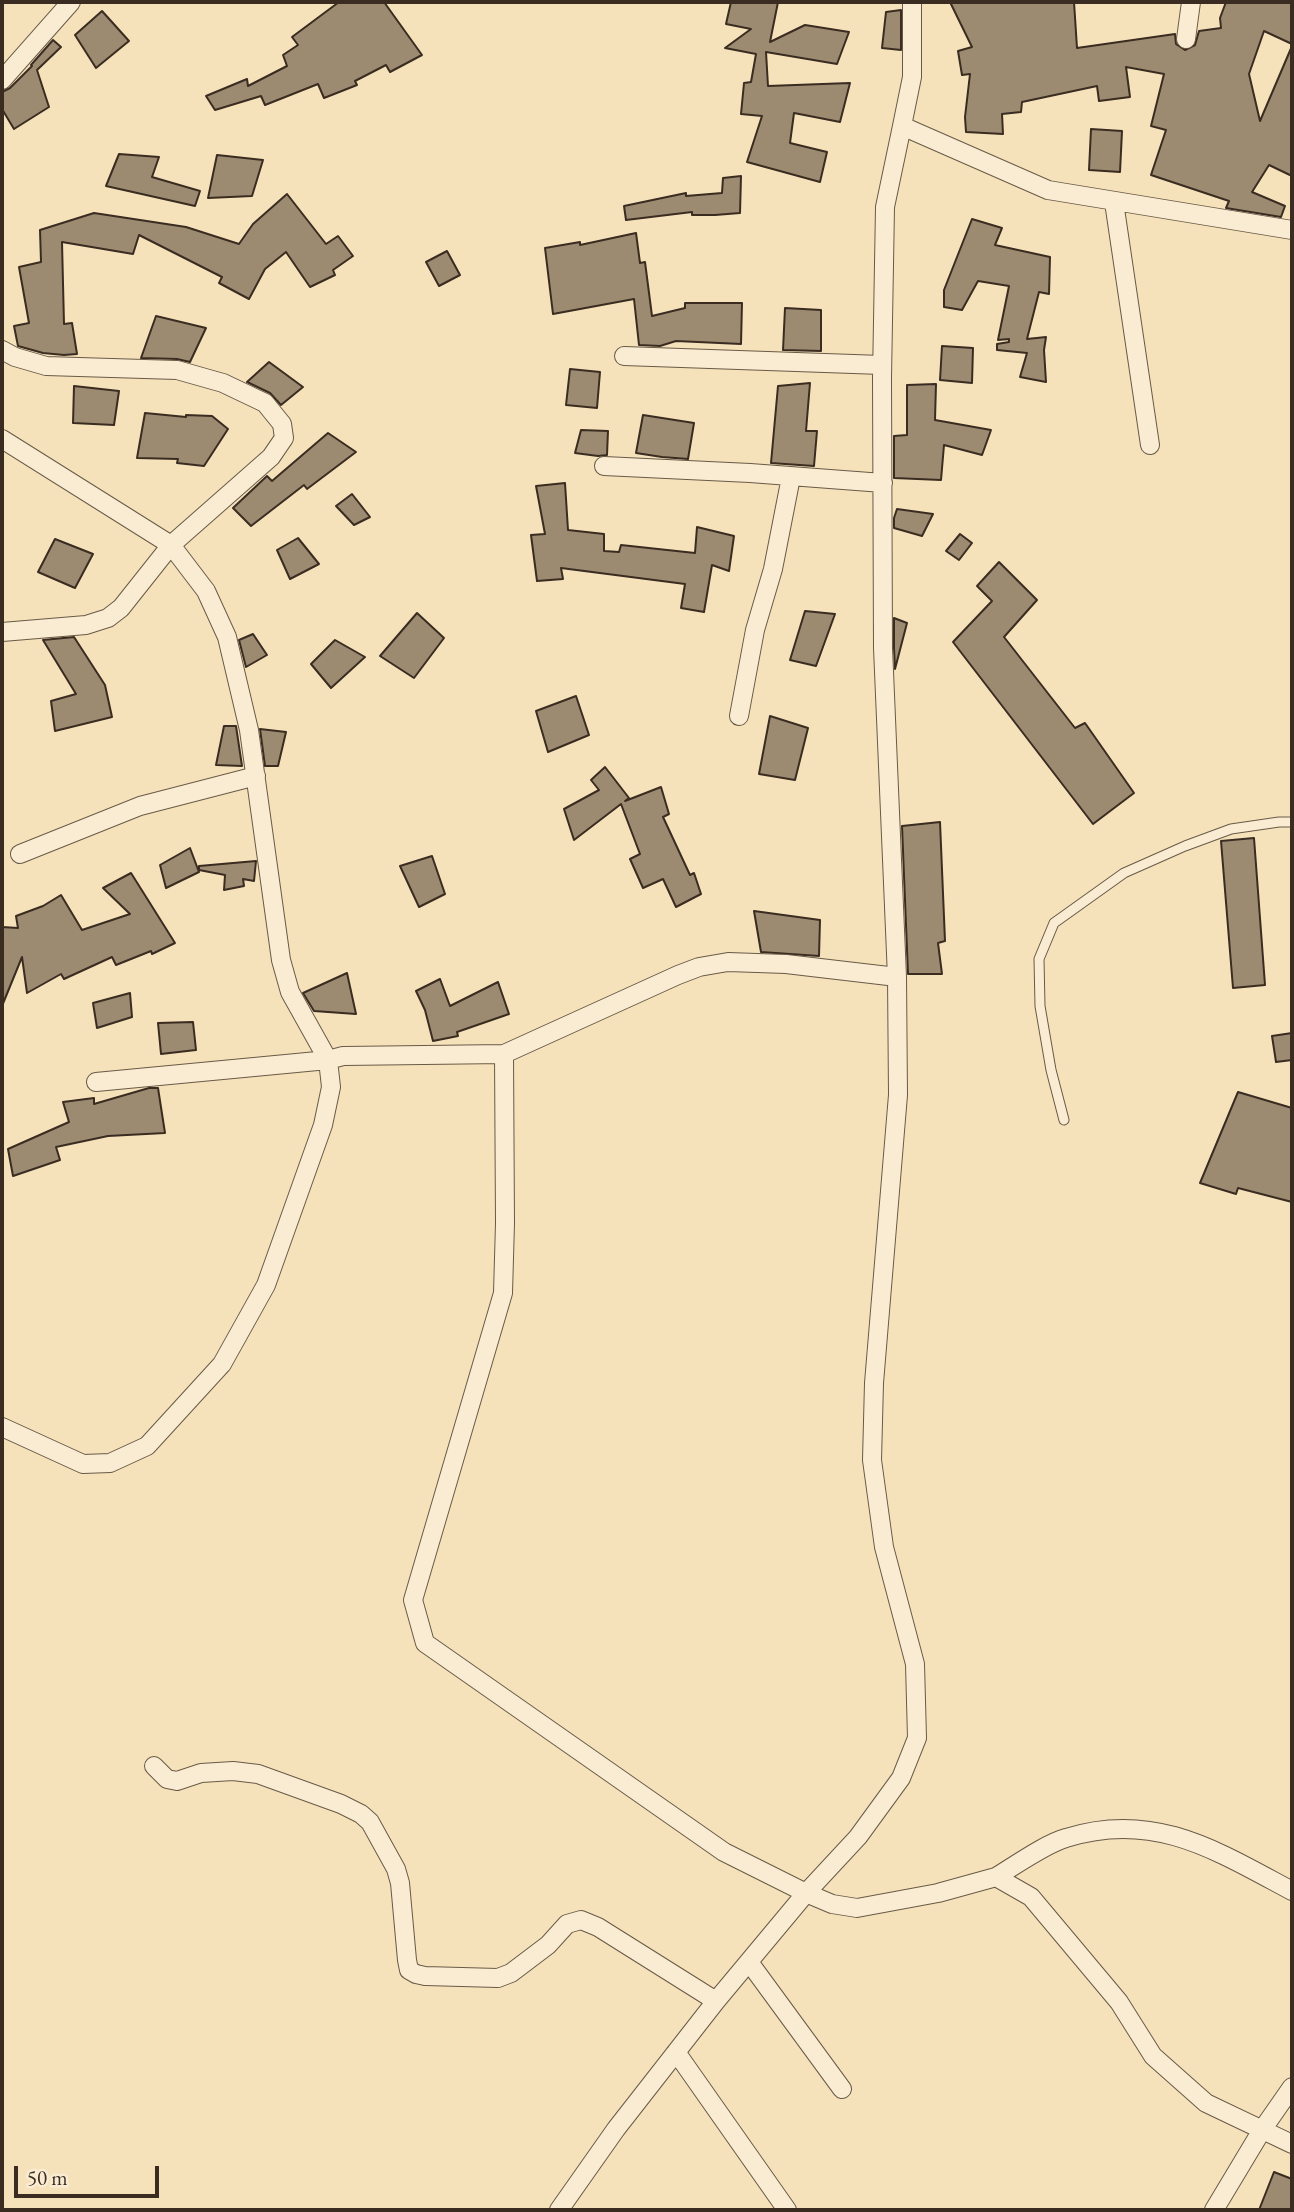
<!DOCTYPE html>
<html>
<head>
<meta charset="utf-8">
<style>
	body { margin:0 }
	#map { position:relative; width:1294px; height:2212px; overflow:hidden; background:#f6e2ba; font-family:"EB Garamond",serif }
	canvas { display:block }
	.frame { position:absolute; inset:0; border:4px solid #3a2c21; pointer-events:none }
	.scale { position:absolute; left:14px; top:2166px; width:145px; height:32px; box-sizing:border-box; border:4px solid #3a2c21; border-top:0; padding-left:9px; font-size:21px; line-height:24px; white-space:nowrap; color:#3a2c21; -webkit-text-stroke:5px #f9ecd2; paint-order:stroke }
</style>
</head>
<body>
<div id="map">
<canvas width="1294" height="2212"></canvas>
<div class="frame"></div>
<div class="scale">50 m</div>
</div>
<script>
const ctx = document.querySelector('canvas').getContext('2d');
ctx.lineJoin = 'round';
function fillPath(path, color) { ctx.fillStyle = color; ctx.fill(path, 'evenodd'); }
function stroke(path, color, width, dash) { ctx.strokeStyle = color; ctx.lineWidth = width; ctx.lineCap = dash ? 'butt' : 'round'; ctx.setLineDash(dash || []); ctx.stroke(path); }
const building = new Path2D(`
	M339,2H384L422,55L390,72L386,65L355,81L357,85L324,98L318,84L265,105L261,96L215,110L206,96L247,79L248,86L287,66L283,55L298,45L292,37Z
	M731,2H778L770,42L805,25L849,32L837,64L766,52L768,86L850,83L840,122L794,113L790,143L827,152L820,182L747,162L762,116L741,114L744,83L751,82L756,54L725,48L751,29L726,24Z
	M950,2H1074L1077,48L1175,34L1176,44L1185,50L1195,45L1199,31L1221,28L1220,18L1226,2H1292V44L1264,31L1249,74L1260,121L1292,46V176L1269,165L1252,192L1285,206L1281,217L1226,208L1229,201L1151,175L1166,130L1151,126L1164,74L1126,67L1130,97L1099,101L1097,86L1022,102L1021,112L1002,114L1003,134L966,132L965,117L970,74L962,75L958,51L972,47Z
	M901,10V50L882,48L886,12Z
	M102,11L129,41L96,68L75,35Z
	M53,40L61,47L37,70L49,107L14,129L2,109V92L10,88L32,66L31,65Z
	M1091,129L1122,131L1120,172L1089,170Z
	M119,154L159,157L152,177L200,191L195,206L106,186Z
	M217,155L263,160L252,196L208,198Z
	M741,176L740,213L715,215H692V212L626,220L624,206L686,193V196L722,193L723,178Z
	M287,194L326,244L338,236L353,256L333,270L335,275L310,287L286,252L265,269L249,299L219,283L222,277L139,235L133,254L62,242L64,324L72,323L77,354L64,355L43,353L18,346L14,326L29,323L19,267L41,262L40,230L94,213L186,227L239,244L253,224Z
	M972,219L1002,228L995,245L1050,257L1049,294L1039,292L1027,339L1046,337L1044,350L1046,382L1020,377L1027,353L997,350V344L1009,342V339L998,340L1009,286L978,281L962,310L944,307V290Z
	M636,233L640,263L645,262L652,316L685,308V303H742L741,344L676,341L660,346L639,345L634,299L553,314L545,248L580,242V245Z
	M447,251L460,275L439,286L426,262Z
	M785,308L821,310V351L783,350Z
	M156,316L206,328L190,362L177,359L141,358Z
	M942,346L973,348L972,383L940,380Z
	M269,362L303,387L281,405L270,393L247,382Z
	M570,369L600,372L597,408L566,405Z
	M810,383L806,431H817L814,466L771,463L778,386Z
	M936,384L935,420L991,430L982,455L944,445L941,480L894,478V436L907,435V385Z
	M74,386L119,391L114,425L73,423Z
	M145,413L186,417V415L212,416L228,429L204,466L177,463L178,459L137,458Z
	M643,415L694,423L688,459L662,457L636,453Z
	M581,430L608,431L607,455L598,456L575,453Z
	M328,433L356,452L307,489L304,485L251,526L233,508L267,476L272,481Z
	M565,483L568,530L604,534V551L619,552L621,545L695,553L697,527L734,536L729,571L712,565L704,612L681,608L685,584L561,568L563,579L537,581L531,535L545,534L536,486Z
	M352,494L370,517L354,525L336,506Z
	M897,509L933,514L922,536L894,528V518Z
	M960,534L972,543L959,560L946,551Z
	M298,538L319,564L290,579L277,550Z
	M55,539L93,554L75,588L38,572Z
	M999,562L1037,600L1004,637L1075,728L1085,723L1134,793L1093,824L953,642L992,601L977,586Z
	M805,611L835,614L816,666L790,660Z
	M417,613L444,638L414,678L380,656Z
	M894,618L907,623L895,669L894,648Z
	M253,634L267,655L246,667L239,640Z
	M74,637L105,685L112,717L55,731L51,701L76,694L43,640Z
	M335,640L365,657L331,688L311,664Z
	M576,696L589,735L548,752L536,711Z
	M770,716L808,728L795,780L759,774Z
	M224,726H236L242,766L216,765Z
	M260,729L286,732L278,766H265Z
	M605,767L629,798L625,801L661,787L669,814L663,817L690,875L694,873L701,894L676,907L663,879L643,888L630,859L640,854L621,804L574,840L564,809L599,790L591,780Z
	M940,822L945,941L938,943L942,974H908L902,826Z
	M1254,838L1265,985L1233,988L1221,841Z
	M190,848L199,872L166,888L160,865Z
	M432,856L445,894L419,907L400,866Z
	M256,861L254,881L243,879L244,886L224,890L225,875L199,870V866Z
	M131,873L175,943L152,954L151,951L116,965L112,957L64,979L61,974L27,993L22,957L2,1006V927L18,928L16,916L43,906L61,895L82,930L130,914L103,888Z
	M754,911L820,920L819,956L761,952Z
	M347,973L356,1014L314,1011L303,993Z
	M440,979L450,1006L498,982L509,1014L457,1032L458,1036L433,1041L425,1010L416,991Z
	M130,993L132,1017L97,1028L93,1003Z
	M193,1022L196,1050L161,1054L158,1023Z
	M1292,1033V1060L1276,1062L1272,1036Z
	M149,1088H158L165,1133L108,1136L56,1147L60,1160L13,1176L8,1149L69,1122L63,1102L94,1098V1104Z
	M1238,1092L1292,1108V1202L1238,1188L1236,1194L1200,1183Z
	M1274,2172L1292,2179V2210H1259Z`);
fillPath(building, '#9c8b71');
stroke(building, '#3a2c21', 2);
const lane = new Path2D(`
	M1064,1120L1051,1070L1040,1006L1039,959L1054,923L1124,873L1185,846L1231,829L1279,822H1292`);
const street = new Path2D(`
	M912,2V77L902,126L1048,190L1292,230
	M1186,39L1191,2
	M2,80L71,2
	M1114,202L1150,445
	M2,350L15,357L46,366L177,370L223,383L265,403L282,424L284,438L271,457L171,545L121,608L108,618L86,625L2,632
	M624,356L882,365
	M2,439L171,545L206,591L227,637L249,730L281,960L290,992L328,1060L331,1087L323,1125L266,1285L222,1364L147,1446L110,1463L83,1464L2,1427
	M604,466L750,473L883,483
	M739,716L755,630L773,569L791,477
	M20,854L140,806L256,776
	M504,1054L505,1223L503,1293L413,1600L425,1643L724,1852L806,1893L832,1904L857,1908L938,1893L996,1877L1031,1897L1119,2002L1153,2056L1206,2103L1292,2144
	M96,1082L328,1060L343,1056L504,1054L678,975L699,967L728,962L786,964L897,977
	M154,1766L167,1779L177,1781L201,1773L233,1771L258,1774L341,1804L361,1814L370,1822L396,1869L400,1883L407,1960L409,1970L416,1974L425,1976L498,1978L511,1973L548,1945L567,1924L581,1920L598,1927L716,2001
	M996,1877C1014,1866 1047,1843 1066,1838C1154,1810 1217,1851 1292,1891
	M749,1962L842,2089
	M676,2052L787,2210
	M559,2210L616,2129L716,2001L806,1893L858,1837L901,1778L917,1738L915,1664L884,1547L872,1460L874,1383L898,1095L897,977L883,648L882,378L885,207L902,126
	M1214,2210L1262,2130L1292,2087`);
stroke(lane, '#695a47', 11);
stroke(street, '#695a47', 20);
stroke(lane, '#f9ecd2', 9);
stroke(street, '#f9ecd2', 18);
</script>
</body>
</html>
